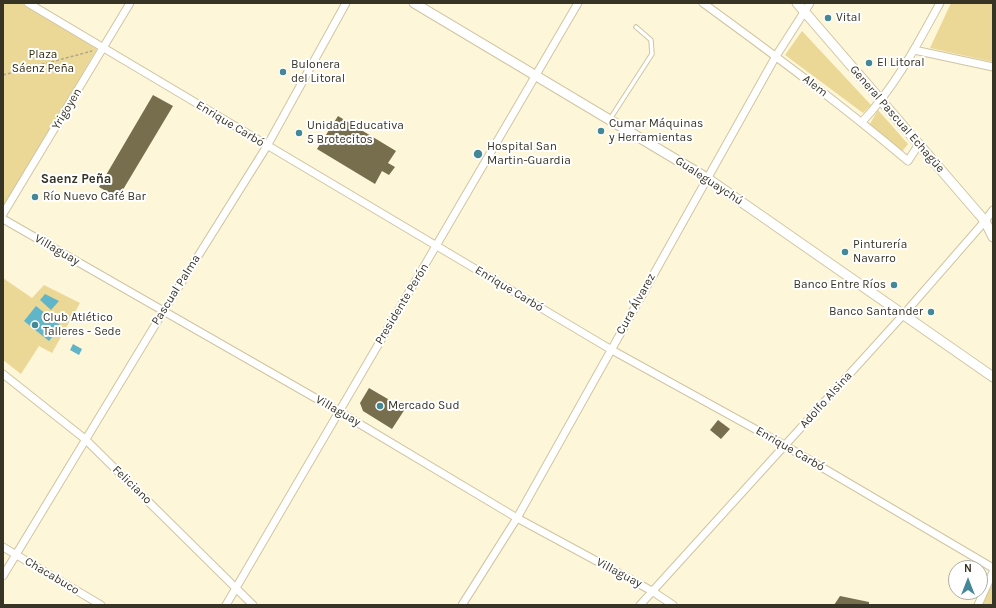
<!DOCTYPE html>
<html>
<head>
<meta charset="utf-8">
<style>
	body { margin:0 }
	#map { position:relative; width:996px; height:608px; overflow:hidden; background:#fef6d9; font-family:Karla,sans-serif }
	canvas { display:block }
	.frame { position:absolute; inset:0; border:4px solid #373325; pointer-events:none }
	.north { position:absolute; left:948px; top:560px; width:40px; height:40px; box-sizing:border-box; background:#fff; border:1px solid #afada8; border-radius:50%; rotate:0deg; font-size:11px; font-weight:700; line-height:16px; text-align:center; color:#373325 }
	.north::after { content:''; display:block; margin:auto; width:14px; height:18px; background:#448897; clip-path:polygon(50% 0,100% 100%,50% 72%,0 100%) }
</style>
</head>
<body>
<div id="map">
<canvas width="996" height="608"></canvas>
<div class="frame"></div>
<div class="north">N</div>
</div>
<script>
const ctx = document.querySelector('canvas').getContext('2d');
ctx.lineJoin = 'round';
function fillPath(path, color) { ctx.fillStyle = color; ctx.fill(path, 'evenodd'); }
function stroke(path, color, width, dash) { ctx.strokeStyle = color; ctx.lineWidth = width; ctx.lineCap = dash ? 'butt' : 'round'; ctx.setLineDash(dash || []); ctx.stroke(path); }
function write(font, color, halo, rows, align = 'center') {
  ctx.font = font + ' Karla,sans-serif'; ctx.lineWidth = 4; ctx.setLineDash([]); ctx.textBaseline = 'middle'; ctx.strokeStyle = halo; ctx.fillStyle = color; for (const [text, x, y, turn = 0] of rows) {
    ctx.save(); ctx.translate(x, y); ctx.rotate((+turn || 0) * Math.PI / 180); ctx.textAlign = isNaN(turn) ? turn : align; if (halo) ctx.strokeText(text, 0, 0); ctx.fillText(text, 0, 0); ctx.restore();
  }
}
fillPath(new Path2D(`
	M3,3H26L97,49L3,208Z
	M951,3H993V62L930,48Z
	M802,31L871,105L863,113L785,55Z
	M878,110L908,144L901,153L868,127Z
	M3,278L32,298L44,285L80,303L52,353L39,346L21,374L3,360Z
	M993,572V605H978Z`), '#ebd897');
fillPath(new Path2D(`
	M45,294L59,301L51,310L40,300Z
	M36,306L61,326L49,341L24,321Z
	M73,344L82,349L79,355L70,350Z`), '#60b5c8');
fillPath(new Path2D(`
	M153,95L173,106L118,198L99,187Z
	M338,116L396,151L388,163L395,167L389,175L382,171L375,184L317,149Z
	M369,388L405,409L392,429L363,411L360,403Z
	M718,420L730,429L721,439L710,430Z
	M840,596L869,602V605H834Z`), '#776e4e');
const service = new Path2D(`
	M610,119L652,54L651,40L636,27`);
const minor = new Path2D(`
	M28,3L610,349L784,445L993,568
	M703,3C773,54 842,105 908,161L919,144
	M914,50L993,67
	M862,122C895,87 917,45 940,3
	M3,214L130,3
	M3,219L338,411L517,518L652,591L673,605
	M3,374L85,439L253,605
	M3,547L101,605
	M3,576L163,312L267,146L346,3
	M226,605L578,3
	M462,605L517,518L776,56L810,3
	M640,605L904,314L985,221L993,210
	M978,605L993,572`);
const tertiary = new Path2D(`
	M414,3L707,178L993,377
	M797,3L985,221L993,237`);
stroke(service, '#cfc5a2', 5.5);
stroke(minor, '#cfc5a2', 9);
stroke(tertiary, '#cfc5a2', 11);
stroke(new Path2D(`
	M3,75L92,51`), '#afa891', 1.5, [3, 2]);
stroke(service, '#fff', 3.5);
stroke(minor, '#fff', 7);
stroke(tertiary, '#fff', 9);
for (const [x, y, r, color] of [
	[828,18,4,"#448897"],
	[869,63,4,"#448897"],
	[283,72,4,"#448897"],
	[601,131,4,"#448897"],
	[299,133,4,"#448897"],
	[478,154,5,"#448897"],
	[35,197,4,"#448897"],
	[845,252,4,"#448897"],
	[894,285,4,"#448897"],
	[931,312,4,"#448897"],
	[35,325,4,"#448897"],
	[380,406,4,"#448897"]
]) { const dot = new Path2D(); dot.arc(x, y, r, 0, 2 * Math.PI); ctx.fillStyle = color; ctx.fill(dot); stroke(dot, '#fff', 1.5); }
write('12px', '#373325', '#fff', [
	["Vital",836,18],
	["El Litoral",877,63],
	["Bulonera",291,65],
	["del Litoral",291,79],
	["Cumar Máquinas",609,124],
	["y Herramientas",609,138],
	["Unidad Educativa",307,126],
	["5 Brotecitos",307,140],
	["Hospital San",487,147],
	["Martin-Guardia",487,161],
	["Río Nuevo Café Bar",43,197],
	["Pinturería",853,245],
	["Navarro",853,259],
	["Banco Entre Ríos",886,285,"right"],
	["Banco Santander",923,312,"right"],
	["Club Atlético",43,318],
	["Talleres - Sede",43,332],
	["Mercado Sud",388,406]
], 'left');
write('12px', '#342b0e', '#fff', [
	["Plaza",43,55],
	["Sáenz Peña",43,69]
]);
write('12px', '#373325', '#fff', [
	["Alem",815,86,38],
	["Yrigoyen",67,109,-59],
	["General Pascual Echagüe",897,119,49],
	["Enrique Carbó",230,124,31],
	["Gualeguaychú",709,181,33],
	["Villaguay",57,250,30],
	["Enrique Carbó",509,289,31],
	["Pascual Palma",176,290,-58],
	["Presidente Perón",402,304,-59],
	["Cura Álvarez",636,304,-61],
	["Adolfo Alsina",826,400,-48],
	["Villaguay",338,411,30],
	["Enrique Carbó",790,449,30],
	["Feliciano",132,485,44],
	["Villaguay",619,573,28],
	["Chacabuco",52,576,31]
]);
write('bold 13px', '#373325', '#fff', [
	["Saenz Peña",76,179]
]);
</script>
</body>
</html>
